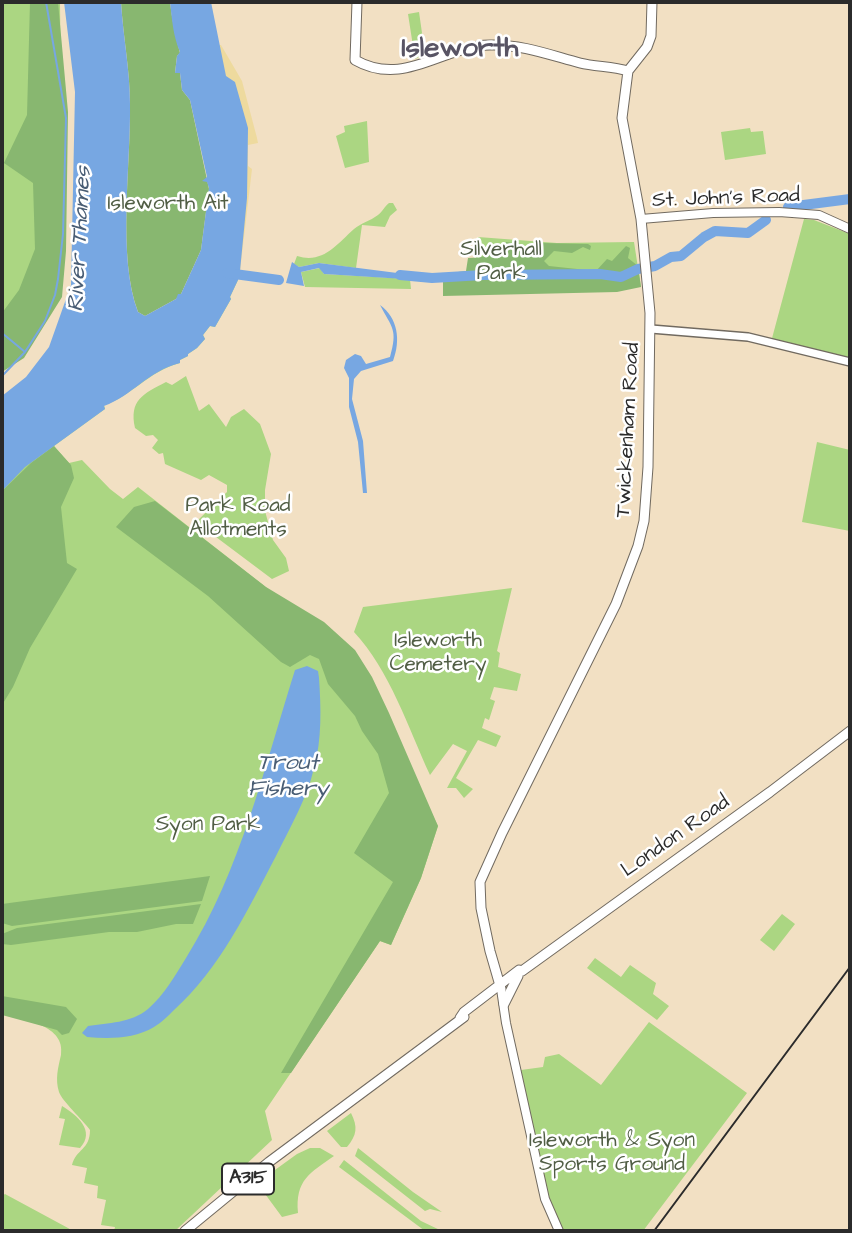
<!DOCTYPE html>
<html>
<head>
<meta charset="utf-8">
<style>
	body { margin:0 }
	#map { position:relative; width:852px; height:1233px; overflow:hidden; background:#f2e0c3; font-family:"Architects Daughter",sans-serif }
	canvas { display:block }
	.frame { position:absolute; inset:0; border:4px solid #2b2b2b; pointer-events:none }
</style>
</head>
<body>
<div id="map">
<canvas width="852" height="1233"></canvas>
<div class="frame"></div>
</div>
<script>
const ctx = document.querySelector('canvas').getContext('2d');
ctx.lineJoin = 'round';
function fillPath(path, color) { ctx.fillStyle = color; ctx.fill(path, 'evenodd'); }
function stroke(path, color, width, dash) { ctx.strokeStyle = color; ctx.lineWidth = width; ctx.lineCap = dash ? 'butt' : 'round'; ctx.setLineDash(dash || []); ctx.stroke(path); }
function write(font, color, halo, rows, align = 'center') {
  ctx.font = font + ' "Architects Daughter",sans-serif'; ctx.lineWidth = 5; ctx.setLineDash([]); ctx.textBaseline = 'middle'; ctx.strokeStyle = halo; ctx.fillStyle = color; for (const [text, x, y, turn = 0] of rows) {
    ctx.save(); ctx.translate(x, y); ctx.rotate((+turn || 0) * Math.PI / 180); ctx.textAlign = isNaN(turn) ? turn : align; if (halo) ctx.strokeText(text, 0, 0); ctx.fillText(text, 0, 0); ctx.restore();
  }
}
fillPath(new Path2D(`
	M2,2H60L62,214L2,372Z
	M419,12L425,54L415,59L408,14Z
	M367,121L369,162L345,168L336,136L345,132L344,126Z
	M750,128L751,132L763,131L766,154L725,160L721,132Z
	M389,203H393L397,210L390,216L385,227L362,225L356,268L319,263L299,267L294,264L297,256C323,264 336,245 354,229C361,223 370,221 378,215C383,211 384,207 389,203Z
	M804,219L814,220L850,234V362L771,342Z
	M478,237L557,243L634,242L641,287L473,288Z
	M320,268L324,274L410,279L411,289L305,287L301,272Z
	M236,280H238L230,297L231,299L215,327L210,326L203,335L205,339L197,348L188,354V356L180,360V363C147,372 131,397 104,405L105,409L54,446L69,463L82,460L110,489L123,499L138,487L350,653L438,826L421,878L391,945L380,941L265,1111L272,1140L175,1231H114L115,1227L101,1225L106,1200L97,1198L98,1186L84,1183L87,1168L72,1165C76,1149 90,1150 90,1130C82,1119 62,1101 59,1092C55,1079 58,1068 61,1055C66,1025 24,1020 2,1014V474Z
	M186,376L199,411L209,404L226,427L231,417L244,409L260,424L271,454L265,490V511L273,540L286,558L289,571L272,579L196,522L227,492V485L209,475L201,480L165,464L163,453L159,454L152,448L158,440L153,435L146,436L135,428C129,400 143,394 166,382L172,385Z
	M817,442L850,450V531L802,522Z
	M512,588L497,651L500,653L498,667L521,674L517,691L494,687L490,699L495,701L489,720L485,718L482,728L501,736L496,747L478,740L456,778L473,789L464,798L456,788H447L467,751L453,744L430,775C408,727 390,671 354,632L363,607Z
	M782,914L795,924L774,951L760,940Z
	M595,958L621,977L630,965L656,983L653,994L669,1006L657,1020L587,968Z
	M649,1022L747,1093L643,1231H563L549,1201L521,1070L543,1067L545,1057L559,1054L601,1085Z
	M62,1106C77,1115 96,1131 80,1148L59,1145L65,1119L59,1118Z
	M351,1113C358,1127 357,1135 347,1147H341L327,1131Z
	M310,1148H320L334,1156C310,1173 295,1180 298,1213L282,1217L257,1183L297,1154Z
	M358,1148L413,1192L442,1212L430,1209L425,1211L355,1156Z
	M344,1160L421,1221L442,1231H425L339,1167Z
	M5,1194L68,1228L73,1231H2V1196Z`), '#abd682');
fillPath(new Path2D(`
	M30,2H58L68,112L66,251L62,297L24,358L2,372V313L19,290L35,249L33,183L4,163L27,115Z
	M121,2H170C172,19 175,35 180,53L177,56L175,73H180L182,90L190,100L209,189L201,250L181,294L176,299L145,316L138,312C117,256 131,165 130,104C130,70 123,36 121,2Z
	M506,242L521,244L526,254L536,257L542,243L588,244L591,246L590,250L583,247L572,253L554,251L544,261L549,266L596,271L607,259L612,261L626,246L630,248L628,258L638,266L641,287L617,292L443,296V280H412L414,273L434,275L466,271L468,258C485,258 493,254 506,242Z
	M54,446L71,465L74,478L61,507L67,563L77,569L30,648L13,687L2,705V491L31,463Z
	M155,501L266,587L324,622L355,650L372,677L389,713L438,826L421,878L391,945L380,941L291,1073H281L393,882L354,853L389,793L378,754L362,731L355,716L328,684L319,659L310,655L290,667L281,662L208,596L116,527L134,507Z
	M210,876L202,901L12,926L2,923V904Z
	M201,904L193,924H176L137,932H109L11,945L2,944V934L17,928Z
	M2,996L66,1007L77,1019L69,1033L62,1035L57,1030L2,1015Z`), '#88b770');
fillPath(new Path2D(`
	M211,2L218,45H221L242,81L257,138L258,143L248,145V166L252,169L240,271Z`), '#eeda9e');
fillPath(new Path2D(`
	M64,2H121C123,36 130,70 130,104C131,164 117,257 138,312L145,316L176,299L178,294H181L201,250L209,188L207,182L202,181L207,177L190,100L182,90L180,73H175L177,56L180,52C173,36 172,19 170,2H211L226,76L235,82L248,128L247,198L240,271L238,280L230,297L231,299L215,327L210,326L203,335L205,339L197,348L188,354V356L180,360V363C148,371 132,396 104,406L105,409L25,467L2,491V396L26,377L49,347L71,285L75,92Z
	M292,262L299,267L319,263L413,275V279H404L324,274L319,268L301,272L304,286L286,283Z
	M380,305C398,318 401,340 393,361L361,371L354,379L352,399L363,441L367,493H363L358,442L349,407V378L344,368L346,360L355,354L361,356L366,364L390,357C398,329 392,328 380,305Z
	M307,666L318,671L319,678C321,708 322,739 314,768C307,799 290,827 276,856C248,909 220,969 174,1010C168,1016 161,1023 154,1027C134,1039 109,1039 87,1037L82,1033L88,1026C108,1023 131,1023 148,1009C164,995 175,976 186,958C241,870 264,768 295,670Z`), '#77a7e2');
stroke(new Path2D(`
	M2,333L25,352
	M2,376L25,352L45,321L55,295L58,279L63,234L66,118L46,2`), '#77a7e2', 2);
stroke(new Path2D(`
	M788,207L850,199
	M227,273L279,280
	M400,275L432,278L483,275L600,274L621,277L638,269L655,266L671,257L681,256L704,237L715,231L748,233L766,220`), '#77a7e2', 10);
const tertiary = new Path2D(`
	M651,329L748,337L850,362`);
const secondary = new Path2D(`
	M641,219L713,213L779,212L819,215L850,229
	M501,989L506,1023L545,1199L559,1231`);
const primary = new Path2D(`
	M357,2L355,60C404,88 442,46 490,45C521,44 550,55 580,63C596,67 612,66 628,71
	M501,989L490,951L481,908L480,882L502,833L616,604L638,546L644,521L648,467L650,313L641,219L622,118L628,71L647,47L651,36L652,2
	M504,1004L518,976
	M460,1018L464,1012L519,970L522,971L770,792L850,731
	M185,1231L269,1162L464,1017`);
stroke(tertiary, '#716a60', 10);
stroke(secondary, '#716a60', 10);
stroke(primary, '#716a60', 11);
stroke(tertiary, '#fff', 7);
stroke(secondary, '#fff', 8);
stroke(primary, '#fff', 9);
stroke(new Path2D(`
	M654,1231L850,967`), '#2b2b2b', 2);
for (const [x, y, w] of [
	[248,1179,52]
]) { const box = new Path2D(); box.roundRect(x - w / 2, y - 15.5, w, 31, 5); ctx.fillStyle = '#fff'; ctx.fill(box); stroke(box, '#2b2b2b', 2); }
write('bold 19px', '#2b2b2b', null, [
	["A315",248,1179]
]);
write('21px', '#2b2b2b', '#fff', [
	["St. John's Road",726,199,-2],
	["Twickenham Road",629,430,-87],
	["London Road",676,837,-35]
]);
write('21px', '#515e45', '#fff', [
	["Isleworth Ait",168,205],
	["Silverhall",501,251],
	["Park",501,275],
	["Park Road",238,507],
	["Allotments",238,531],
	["Isleworth",438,642],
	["Cemetery",438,666],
	["Syon Park",208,826],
	["Isleworth & Syon",612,1142],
	["Sports Ground",612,1166]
]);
write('italic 23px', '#495d74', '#fff', [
	["River Thames",81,239,-87],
	["Trout",288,764],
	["Fishery",288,790]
]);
write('bold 28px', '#585464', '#fff', [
	["Isleworth",460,50]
]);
</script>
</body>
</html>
